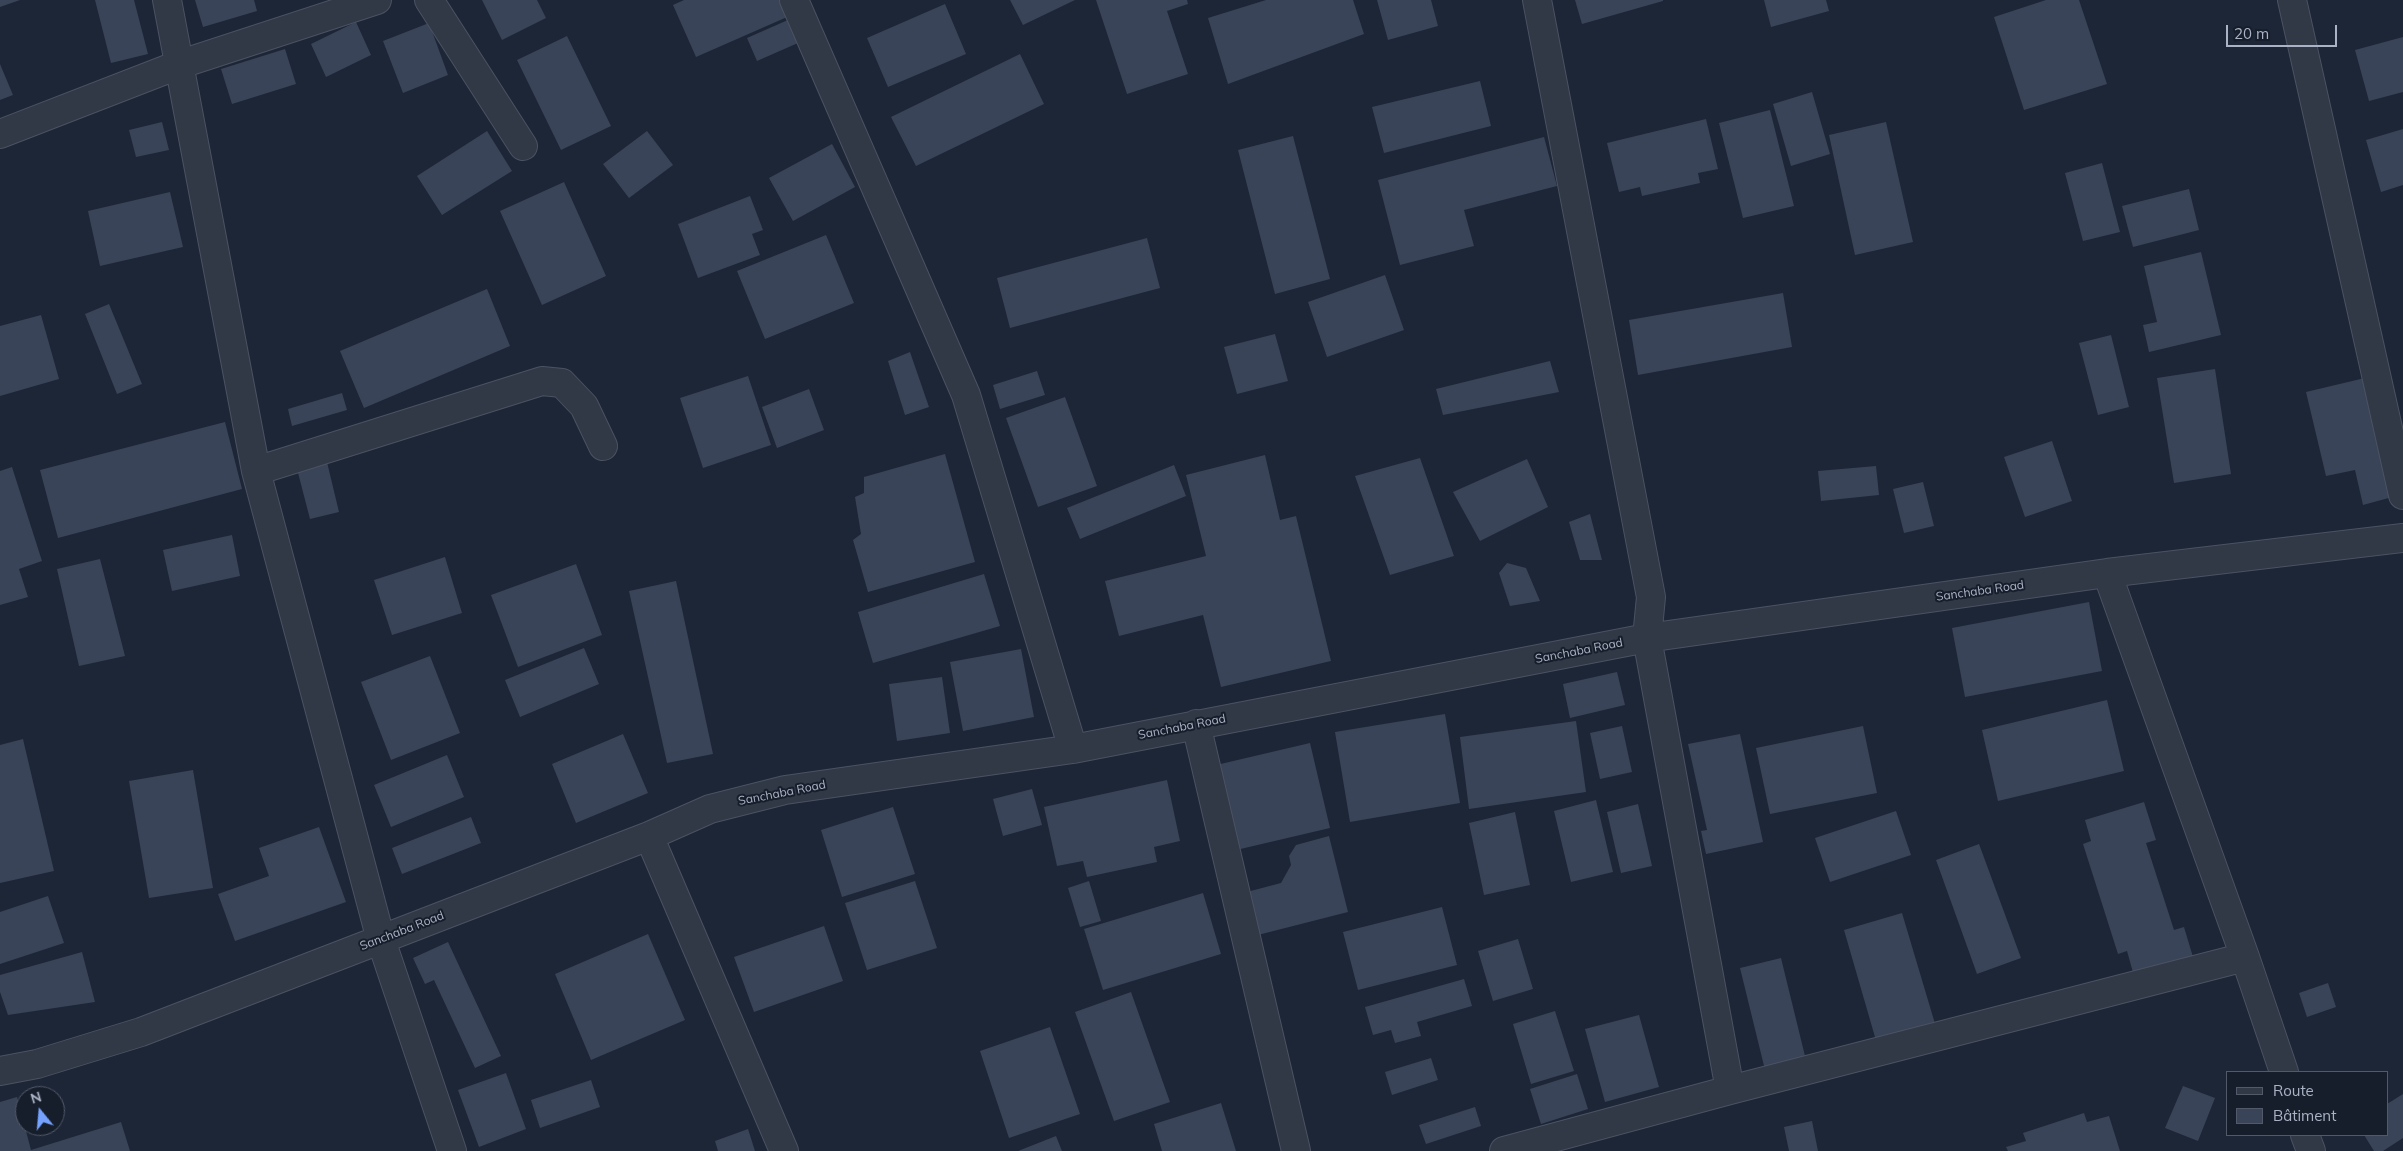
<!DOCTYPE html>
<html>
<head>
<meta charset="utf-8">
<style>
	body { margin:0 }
	#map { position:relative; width:2403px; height:1151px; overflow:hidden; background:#1d2637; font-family:Mulish,sans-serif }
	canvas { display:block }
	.legend { position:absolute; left:2226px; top:1071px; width:162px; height:65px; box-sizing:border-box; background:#171e2b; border:1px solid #525a69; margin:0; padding:6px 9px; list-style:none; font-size:15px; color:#aab3c5 }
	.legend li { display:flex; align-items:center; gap:10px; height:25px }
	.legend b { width:25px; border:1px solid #525a69 }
	.north { position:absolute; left:15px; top:1086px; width:50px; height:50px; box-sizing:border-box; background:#171e2b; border:1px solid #525a69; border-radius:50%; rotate:343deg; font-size:14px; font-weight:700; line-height:20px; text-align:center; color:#aab3c5 }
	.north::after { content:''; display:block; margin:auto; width:18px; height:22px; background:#75a2ff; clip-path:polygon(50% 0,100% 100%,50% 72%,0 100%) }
	.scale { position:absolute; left:2226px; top:25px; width:111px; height:22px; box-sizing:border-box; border:2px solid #aab3c5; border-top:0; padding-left:6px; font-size:15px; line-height:18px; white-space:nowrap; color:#aab3c5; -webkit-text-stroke:4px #171e2b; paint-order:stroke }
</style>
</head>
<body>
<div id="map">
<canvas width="2403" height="1151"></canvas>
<ul class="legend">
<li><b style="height:6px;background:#313947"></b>Route</li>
<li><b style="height:14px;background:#394458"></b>Bâtiment</li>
</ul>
<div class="north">N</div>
<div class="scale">20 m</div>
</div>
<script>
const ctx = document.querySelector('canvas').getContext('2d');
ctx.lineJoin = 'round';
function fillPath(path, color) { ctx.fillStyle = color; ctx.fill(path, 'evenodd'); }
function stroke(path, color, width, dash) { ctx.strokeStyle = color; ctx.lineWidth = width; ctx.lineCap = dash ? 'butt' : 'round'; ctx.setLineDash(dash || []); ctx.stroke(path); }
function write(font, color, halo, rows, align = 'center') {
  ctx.font = font + ' Mulish,sans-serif'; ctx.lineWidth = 4; ctx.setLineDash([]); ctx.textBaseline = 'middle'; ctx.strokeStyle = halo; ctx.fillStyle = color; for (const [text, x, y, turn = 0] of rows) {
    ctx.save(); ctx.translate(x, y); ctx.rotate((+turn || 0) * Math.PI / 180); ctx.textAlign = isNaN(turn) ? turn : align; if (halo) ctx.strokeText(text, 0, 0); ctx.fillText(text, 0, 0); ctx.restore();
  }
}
fillPath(new Path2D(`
	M0,0H20L0,7Z
	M95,0H134L148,54L111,63Z
	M195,0H254L257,11L203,27Z
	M482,0H537L546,18L502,40Z
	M684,0H787L794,14L696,57L673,5Z
	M1010,0H1075L1023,25Z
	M1096,0H1187L1188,4L1167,11L1188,74L1127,94Z
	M1266,0H1353L1364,34L1228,84L1208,18Z
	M1377,0H1431L1438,26L1388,40Z
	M1575,0H1663V1L1582,24Z
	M1764,0H1826L1829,11L1771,27Z
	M2046,0H2079L2107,84L2024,110L1994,17Z
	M945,4L966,54L888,87L867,38Z
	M797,16L807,39L757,61L747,38Z
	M356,22L371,55L326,77L311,44Z
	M429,23L448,75L403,93L383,41Z
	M567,36L611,126L561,150L517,60Z
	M2403,37V92L2369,101L2355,50Z
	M285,49L296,84L232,104L221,69Z
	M1020,54L1044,104L916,166L891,117Z
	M0,64L13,95L0,100Z
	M1480,81L1491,126L1384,153L1372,107Z
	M1812,92L1830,154L1791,166L1773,104Z
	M1770,110L1794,206L1743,218L1719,123Z
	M1706,119L1718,169L1698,173L1700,183L1642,196L1640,187L1619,192L1607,143Z
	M162,122L169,150L136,157L129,130Z
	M1886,122L1913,242L1855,255L1829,135Z
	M2403,129V185L2381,192L2366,140Z
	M487,131L512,171L442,215L417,176Z
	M647,131L673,165L629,198L603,164Z
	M1293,136L1330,279L1275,294L1238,150Z
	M1544,137L1557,186L1464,210L1474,246L1400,265L1378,180Z
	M832,144L855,187L793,221L769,178Z
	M2102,163L2120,232L2083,241L2065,173Z
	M564,182L606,276L542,305L500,211Z
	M2189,189L2199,230L2133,247L2122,206Z
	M170,192L183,247L100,266L88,211Z
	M750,196L763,230L752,234L760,255L698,278L678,224Z
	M826,235L854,303L765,339L737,271Z
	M1147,238L1160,288L1010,328L997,278Z
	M2201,252L2221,335L2149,352L2143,325L2157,322L2144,266Z
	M1385,275L1404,330L1327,357L1308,302Z
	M487,289L510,346L364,408L340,351Z
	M1783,293L1792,347L1638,375L1629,320Z
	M109,304L142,384L117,394L85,314Z
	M41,315L59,379L0,396V326Z
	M1275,334L1288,381L1237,394L1224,347Z
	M2111,335L2129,407L2098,415L2079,343Z
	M910,352L929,407L905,415L888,361Z
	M1550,361L1559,392L1443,415L1436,389Z
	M2215,369L2231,474L2174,483L2157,378Z
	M1037,371L1045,395L1000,409L993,385Z
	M748,376L771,445L703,468L680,398Z
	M2369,377L2396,496L2363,505L2355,470L2326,476L2306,392Z
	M809,389L824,430L777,448L762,407Z
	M342,393L347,410L292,426L288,409Z
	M1065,397L1097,486L1038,507L1006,418Z
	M225,422L242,489L58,538L40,470Z
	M2052,441L2072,501L2025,517L2004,457Z
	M945,454L975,562L868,592L853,540L861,534L855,497L864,493V477Z
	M1265,455L1280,520L1296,516L1331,661L1221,687L1203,615L1119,636L1105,581L1206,556L1186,475Z
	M1420,458L1454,556L1390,575L1355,476Z
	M1527,459L1548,507L1480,541L1453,492Z
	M327,462L339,512L310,519L297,469Z
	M1174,465L1186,496L1080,539L1067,508Z
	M1876,466L1879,495L1821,501L1818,471Z
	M12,467L42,561L19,569L28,597L0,605V471Z
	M1923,482L1934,526L1904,533L1893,489Z
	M1590,514L1602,560H1580L1569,522Z
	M232,535L240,576L172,591L163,550Z
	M445,557L462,613L392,635L374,580Z
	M100,559L125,656L79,666L57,569Z
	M1507,563L1526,568L1540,601L1510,606L1499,573Z
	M576,564L602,635L518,667L491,595Z
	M984,574L1000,626L873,663L858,612Z
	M676,581L713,754L667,763L629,591Z
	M2089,602L2102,671L1965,697L1952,628Z
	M584,648L599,684L520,717L505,680Z
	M1021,649L1034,717L963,731L950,662Z
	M430,656L460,733L391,760L361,682Z
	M1617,672L1625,705L1570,718L1563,684Z
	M942,677L950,733L897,741L889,684Z
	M2107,700L2124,771L1998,801L1982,730Z
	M1445,714L1460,803L1350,822L1335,732Z
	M1576,721L1586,792L1469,809L1460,737Z
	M1622,726L1632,772L1600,779L1590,733Z
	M1863,726L1877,793L1770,814L1756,748Z
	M623,734L648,793L576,823L552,764Z
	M1740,734L1763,842L1706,854L1701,831L1707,830L1688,744Z
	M23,739L54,871L0,883V745Z
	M1310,743L1330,828L1232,851L1212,766Z
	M447,755L464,797L391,827L374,785Z
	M193,770L213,888L149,898L129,781Z
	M1167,780L1180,841L1154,847L1157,862L1087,877L1083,861L1057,866L1044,807Z
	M1032,789L1042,825L1003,836L993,799Z
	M1596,800L1613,872L1571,882L1554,811Z
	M2144,802L2156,840L2146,843L2174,930L2184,927L2193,957L2134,976L2127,951L2118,954L2083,844L2091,841L2085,820Z
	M1638,804L1652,866L1621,873L1607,812Z
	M893,807L915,874L842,897L821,830Z
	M1896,811L1911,855L1830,882L1815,838Z
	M1515,812L1530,885L1484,895L1469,823Z
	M471,817L481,843L402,874L392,848Z
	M319,827L346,902L235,941L218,894L269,876L259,848Z
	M1329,836L1348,912L1254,936L1243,893L1281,883L1291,865L1289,856L1296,845Z
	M1979,844L2021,958L1977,974L1936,860Z
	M915,881L937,948L867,970L845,903Z
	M1089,881L1101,921L1080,927L1068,888Z
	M1203,893L1221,954L1103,990L1084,929Z
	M48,896L64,943L0,964V912Z
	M1442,907L1457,965L1358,990L1343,932Z
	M1902,913L1936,1027L1877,1044L1844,930Z
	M824,926L843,981L754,1012L734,957Z
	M648,934L685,1020L591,1060L555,974Z
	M1518,939L1533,989L1493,1001L1478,951Z
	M448,942L501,1056L475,1068L434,980L425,984L413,958Z
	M82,952L95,1002L8,1015L0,992V975Z
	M1781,958L1806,1060L1765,1070L1740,968Z
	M1464,979L1472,1006L1417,1022L1421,1036L1395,1043L1391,1030L1373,1035L1365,1007Z
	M2328,983L2336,1007L2307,1017L2299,993Z
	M1131,992L1170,1102L1114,1121L1075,1012Z
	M1555,1011L1574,1071L1531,1084L1513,1024Z
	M1639,1015L1659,1087L1605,1102L1585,1029Z
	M1050,1027L1080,1114L1009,1138L980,1051Z
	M1431,1058L1438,1080L1392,1095L1385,1072Z
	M506,1073L526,1129L479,1147L458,1090Z
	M1577,1074L1588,1109L1541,1124L1530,1089Z
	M591,1080L600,1107L540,1128L531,1100Z
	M2183,1086L2215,1098L2198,1141L2165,1128Z
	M2403,1094V1138L2383,1151H2374L2364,1135H2387V1104Z
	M17,1097L31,1150L121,1122L130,1151H0V1102Z
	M1221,1103L1236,1151H1162L1154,1124Z
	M1475,1107L1481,1126L1426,1144L1419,1125Z
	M2084,1113L2087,1122L2109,1116L2120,1151H2008L2006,1147L2026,1141L2023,1133Z
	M1812,1121L1818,1151H1789L1784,1127Z
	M748,1129L755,1151H718L715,1141Z
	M1056,1136L1062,1151H1018Z`), '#394458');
const minor = new Path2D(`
	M167,0L256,471L381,940L452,1151
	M429,0L523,146
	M794,0L966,395L1073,749
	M1537,0L1651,597L1647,638L1730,1090
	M2292,0L2403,495
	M0,134L178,65L377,0
	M256,471L542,381L562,383L584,406L603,446
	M2107,573L2245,957L2284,1072
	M1196,724L1296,1151
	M649,836L784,1151
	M0,1071L37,1064L141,1032L649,836L710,809L785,790L1073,749L1647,638L2107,573L2403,538
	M2305,1135L2311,1151
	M1504,1151L1730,1090L2245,957`);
stroke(minor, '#4b5362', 30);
stroke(minor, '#313947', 28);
write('12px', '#aab3c5', '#171e2b', [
	["Sanchaba Road",1980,591,-8],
	["Sanchaba Road",1579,651,-11],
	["Sanchaba Road",1182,727,-11],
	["Sanchaba Road",782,793,-11],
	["Sanchaba Road",402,931,-21]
]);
</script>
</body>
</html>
